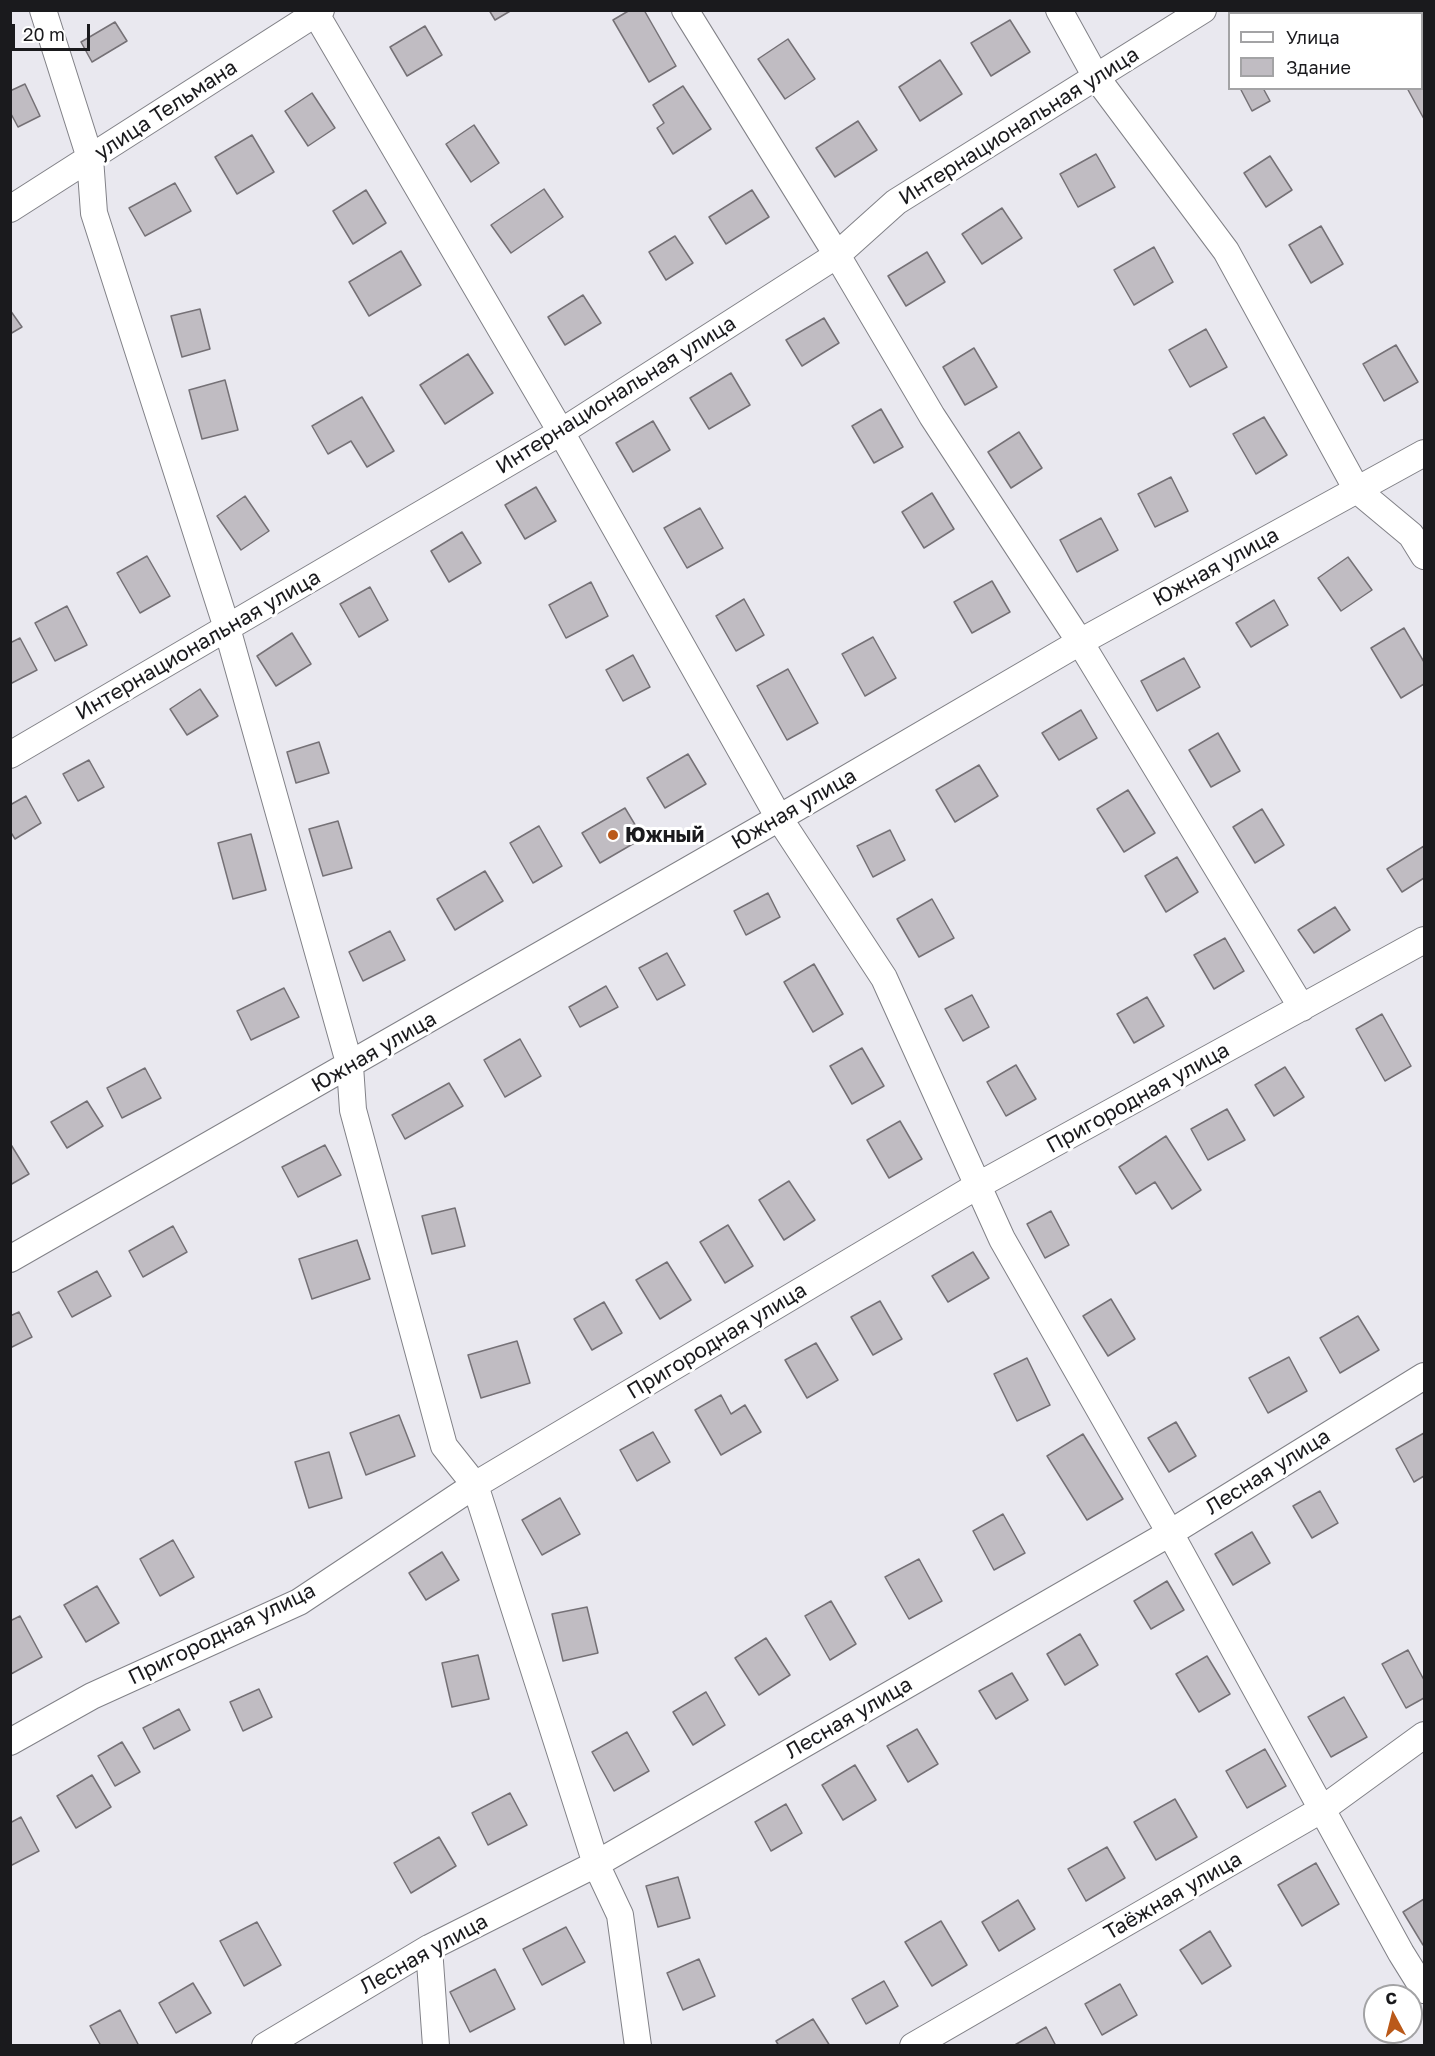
<!DOCTYPE html>
<html>
<head>
<meta charset="utf-8">
<style>
	body { margin:0 }
	#map { position:relative; width:1435px; height:2056px; overflow:hidden; background:#e9e8ef; font-family:"Golos Text",sans-serif }
	canvas { display:block }
	.frame { position:absolute; inset:0; border:12px solid #1a1a1d; pointer-events:none }
	.legend { position:absolute; left:1228px; top:12px; width:195px; height:78px; box-sizing:border-box; background:#fff; border:2px solid #a3a3a5; margin:0; padding:8px 10px; list-style:none; font-size:18px; color:#1a1a1d }
	.legend li { display:flex; align-items:center; gap:12px; height:30px }
	.legend b { width:30px; border:2px solid #a3a3a5 }
	.north { position:absolute; left:1363px; top:1984px; width:60px; height:60px; box-sizing:border-box; background:#fff; border:2px solid #a3a3a5; border-radius:50%; rotate:353deg; font-size:16px; font-weight:700; line-height:24px; text-align:center; color:#1a1a1d }
	.north::after { content:''; display:block; margin:auto; width:21px; height:27px; background:#ba5919; clip-path:polygon(50% 0,100% 100%,50% 72%,0 100%) }
	.scale { position:absolute; left:12px; top:24px; width:78px; height:27px; box-sizing:border-box; border:3px solid #1a1a1d; border-top:0; padding-left:8px; font-size:18px; line-height:21px; white-space:nowrap; color:#1a1a1d; -webkit-text-stroke:4px #fff; paint-order:stroke }
</style>
</head>
<body>
<div id="map">
<canvas width="1435" height="2056"></canvas>
<div class="frame"></div>
<ul class="legend">
<li><b style="height:8px;background:#fff"></b>Улица</li>
<li><b style="height:16px;background:#c0bcc2"></b>Здание</li>
</ul>
<div class="north">С</div>
<div class="scale">20 m</div>
</div>
<script>
const ctx = document.querySelector('canvas').getContext('2d');
ctx.lineJoin = 'round';
function fillPath(path, color) { ctx.fillStyle = color; ctx.fill(path, 'evenodd'); }
function stroke(path, color, width, dash) { ctx.strokeStyle = color; ctx.lineWidth = width; ctx.lineCap = dash ? 'butt' : 'round'; ctx.setLineDash(dash || []); ctx.stroke(path); }
function write(font, color, halo, rows, align = 'center') {
  ctx.font = font + ' "Golos Text",sans-serif'; ctx.lineWidth = 6; ctx.setLineDash([]); ctx.textBaseline = 'middle'; ctx.strokeStyle = halo; ctx.fillStyle = color; for (const [text, x, y, turn = 0] of rows) {
    ctx.save(); ctx.translate(x, y); ctx.rotate((+turn || 0) * Math.PI / 180); ctx.textAlign = isNaN(turn) ? turn : align; if (halo) ctx.strokeText(text, 0, 0); ctx.fillText(text, 0, 0); ctx.restore();
  }
}
const building = new Path2D(`
	M489,10H512L495,20Z
	M630,10H644L676,66L649,82L613,20Z
	M1010,20L1030,52L991,76L971,43Z
	M115,22L127,41L92,62L81,42Z
	M425,26L442,55L407,76L390,47Z
	M788,39L815,79L785,99L758,59Z
	M940,60L962,94L920,121L899,87Z
	M1424,73V119L1407,88H1422V75Z
	M25,84L40,116L18,127L10,112V91Z
	M683,86L711,129L673,154L657,128L664,123L653,105Z
	M1240,88H1263L1270,101L1252,111Z
	M312,93L335,128L308,146L285,111Z
	M858,121L877,150L835,177L816,148Z
	M474,125L499,163L471,182L446,144Z
	M252,135L274,172L237,194L215,157Z
	M1096,154L1115,187L1078,207L1060,174Z
	M1270,156L1292,190L1266,207L1244,173Z
	M175,183L191,211L145,236L129,208Z
	M544,189L563,217L511,253L491,225Z
	M366,190L386,223L353,244L333,211Z
	M752,190L769,217L726,244L709,217Z
	M1002,208L1022,238L982,264L962,234Z
	M1321,226L1343,264L1311,283L1289,245Z
	M675,236L693,263L666,280L649,252Z
	M1154,247L1173,282L1134,305L1114,270Z
	M401,251L421,285L369,316L349,282Z
	M927,252L945,282L906,306L888,276Z
	M583,295L601,323L565,345L548,317Z
	M200,309L210,349L182,357L171,316Z
	M10,310L22,327L10,334Z
	M824,318L839,343L802,366L786,340Z
	M1206,329L1227,367L1190,387L1169,350Z
	M1396,345L1418,382L1384,401L1363,364Z
	M974,348L997,387L965,405L943,367Z
	M468,354L493,393L445,424L420,385Z
	M731,373L750,405L709,429L690,398Z
	M225,380L238,430L202,439L189,390Z
	M362,397L394,451L367,467L351,441L328,454L312,426Z
	M881,409L903,447L874,463L852,426Z
	M1264,417L1287,455L1256,474L1233,434Z
	M653,421L670,450L633,472L616,443Z
	M1019,432L1042,468L1011,488L988,452Z
	M1171,477L1188,511L1155,527L1138,494Z
	M536,487L556,521L525,539L505,505Z
	M932,493L954,529L924,548L902,512Z
	M245,496L269,531L241,550L217,516Z
	M700,508L723,548L687,568L664,528Z
	M1101,518L1118,550L1077,572L1060,540Z
	M462,532L481,563L449,582L431,551Z
	M147,556L170,596L140,613L117,573Z
	M1348,557L1372,590L1341,611L1318,578Z
	M992,581L1010,612L972,633L954,602Z
	M591,582L608,616L566,638L549,605Z
	M370,587L388,620L359,637L340,604Z
	M744,599L764,635L736,651L716,616Z
	M1274,600L1288,625L1251,647L1236,623Z
	M67,606L87,645L55,661L35,623Z
	M1404,628L1424,662V684L1401,698L1371,648Z
	M292,633L311,664L276,686L257,656Z
	M873,637L896,678L865,696L842,654Z
	M20,638L37,670L10,684V643Z
	M633,655L650,687L623,701L606,670Z
	M1184,658L1200,687L1157,711L1141,681Z
	M788,669L818,723L787,740L757,686Z
	M200,689L218,716L187,735L170,709Z
	M1081,710L1097,738L1059,760L1042,733Z
	M1218,733L1240,771L1211,787L1189,750Z
	M319,742L329,773L296,783L287,752Z
	M688,754L706,784L665,808L647,778Z
	M89,760L104,787L78,801L63,774Z
	M979,765L998,796L955,822L936,790Z
	M1128,790L1155,833L1124,852L1097,809Z
	M26,796L41,823L15,839L10,831V805Z
	M625,808L643,838L600,863L582,833Z
	M1262,809L1284,845L1255,863L1233,827Z
	M338,821L352,868L323,876L309,829Z
	M539,826L562,866L533,883L510,843Z
	M890,830L905,860L873,877L857,846Z
	M251,834L266,890L233,899L218,843Z
	M1424,846V878L1402,892L1387,869Z
	M1177,857L1198,892L1166,912L1145,876Z
	M485,871L503,901L455,930L437,899Z
	M768,893L780,917L746,935L734,911Z
	M932,899L954,938L919,957L897,919Z
	M1335,907L1350,930L1314,953L1298,930Z
	M390,931L405,960L363,981L349,952Z
	M1225,938L1244,971L1214,989L1194,955Z
	M667,953L685,985L657,1000L639,968Z
	M814,964L843,1014L813,1032L784,982Z
	M606,986L618,1007L580,1027L569,1007Z
	M284,988L299,1017L251,1040L237,1011Z
	M972,995L989,1027L963,1041L945,1009Z
	M1147,997L1164,1026L1134,1043L1117,1014Z
	M1382,1014L1411,1066L1385,1081L1356,1029Z
	M520,1039L541,1076L505,1097L484,1060Z
	M862,1048L884,1086L852,1104L830,1066Z
	M1016,1065L1036,1099L1006,1116L987,1082Z
	M1285,1067L1304,1097L1274,1116L1255,1085Z
	M145,1068L161,1098L122,1118L107,1088Z
	M449,1083L463,1106L405,1139L392,1115Z
	M87,1101L103,1126L67,1148L51,1122Z
	M1227,1109L1245,1140L1208,1160L1191,1129Z
	M900,1121L922,1159L889,1178L867,1140Z
	M1166,1136L1201,1190L1172,1209L1155,1182L1136,1194L1119,1167Z
	M10,1143L29,1174L10,1185Z
	M325,1145L341,1175L298,1197L282,1167Z
	M789,1181L815,1220L784,1240L759,1200Z
	M455,1208L465,1246L432,1254L422,1216Z
	M1051,1211L1069,1245L1045,1258L1027,1224Z
	M728,1225L753,1266L725,1283L700,1242Z
	M173,1226L187,1252L143,1277L129,1251Z
	M357,1240L370,1279L312,1299L299,1259Z
	M973,1252L989,1278L948,1302L932,1276Z
	M667,1262L691,1300L660,1319L636,1280Z
	M97,1271L111,1296L72,1317L58,1292Z
	M1111,1299L1135,1339L1108,1356L1083,1316Z
	M880,1301L902,1339L873,1355L851,1317Z
	M604,1302L622,1333L592,1350L574,1319Z
	M19,1312L32,1337L10,1348V1316Z
	M1358,1316L1379,1350L1340,1373L1320,1338Z
	M517,1341L530,1383L481,1398L468,1355Z
	M816,1343L838,1380L807,1398L785,1360Z
	M1289,1357L1307,1391L1268,1413L1249,1378Z
	M1027,1358L1050,1405L1017,1421L994,1374Z
	M721,1395L731,1414L745,1405L761,1432L721,1455L695,1410Z
	M399,1415L415,1456L366,1475L350,1433Z
	M1176,1422L1196,1456L1169,1472L1148,1438Z
	M653,1432L670,1462L637,1481L620,1450Z
	M1424,1433V1476L1414,1482L1396,1449Z
	M1083,1434L1123,1499L1087,1520L1047,1456Z
	M329,1452L342,1498L309,1508L295,1462Z
	M1320,1491L1338,1523L1312,1538L1293,1506Z
	M560,1498L580,1534L542,1555L522,1520Z
	M1003,1514L1025,1553L994,1570L973,1531Z
	M1252,1532L1270,1563L1233,1585L1215,1554Z
	M173,1540L194,1577L160,1596L140,1559Z
	M442,1552L459,1580L426,1600L409,1573Z
	M919,1559L942,1601L909,1619L885,1577Z
	M1167,1581L1184,1610L1151,1629L1134,1601Z
	M97,1586L119,1623L86,1642L64,1605Z
	M831,1601L856,1644L830,1660L805,1616Z
	M587,1607L598,1653L563,1661L552,1614Z
	M20,1616L42,1657L11,1674L10,1621Z
	M1080,1634L1098,1665L1065,1685L1047,1654Z
	M766,1638L790,1675L759,1695L735,1658Z
	M1408,1650L1424,1680V1698L1406,1708L1382,1664Z
	M478,1655L489,1699L452,1707L442,1663Z
	M1207,1656L1230,1694L1199,1712L1176,1674Z
	M1012,1673L1028,1700L996,1719L979,1691Z
	M259,1689L272,1717L243,1731L230,1702Z
	M706,1692L725,1725L693,1745L673,1712Z
	M1344,1697L1367,1737L1331,1757L1308,1717Z
	M179,1709L190,1730L154,1749L143,1728Z
	M917,1729L938,1764L908,1782L887,1746Z
	M627,1732L649,1771L614,1791L592,1752Z
	M122,1742L140,1772L115,1786L98,1756Z
	M1265,1749L1286,1786L1247,1808L1226,1771Z
	M855,1765L876,1800L843,1820L822,1785Z
	M92,1775L111,1807L76,1828L57,1796Z
	M510,1793L527,1825L488,1845L472,1813Z
	M1175,1799L1197,1837L1156,1860L1134,1822Z
	M786,1804L802,1833L771,1851L755,1822Z
	M21,1817L39,1851L10,1866V1823Z
	M439,1837L456,1866L411,1893L394,1863Z
	M1107,1847L1125,1878L1086,1901L1068,1869Z
	M1316,1863L1339,1904L1302,1926L1278,1885Z
	M678,1877L690,1918L658,1927L646,1886Z
	M1424,1899V1944L1423,1945L1403,1912Z
	M1018,1900L1035,1929L999,1951L982,1922Z
	M941,1921L967,1965L932,1986L905,1942Z
	M257,1922L281,1965L244,1986L220,1941Z
	M566,1927L585,1962L542,1985L523,1949Z
	M1210,1931L1231,1966L1202,1984L1180,1950Z
	M699,1959L715,1996L683,2010L667,1973Z
	M495,1969L515,2009L470,2032L450,1992Z
	M884,1981L898,2006L866,2024L852,1999Z
	M193,1983L211,2013L176,2033L159,2003Z
	M1120,1984L1137,2015L1102,2035L1085,2004Z
	M120,2010L139,2046H101L90,2026Z
	M813,2019L830,2046H779L776,2041Z
	M1046,2027L1056,2046H1013Z`);
fillPath(building, '#c0bcc2');
stroke(building, '#757176', 1.5);
const street = new Path2D(`
	M43,10L90,158L94,213L227,628L350,1066L353,1110L444,1446L475,1485L596,1864L620,1915L638,2046
	M685,10L837,255L932,416L1080,642L1302,1008
	M1059,10L1096,77L1226,251L1357,490L1411,535L1424,556
	M316,14L561,432L779,818L884,978L1002,1239L1170,1533L1401,1953L1424,1990
	M10,209L321,10
	M10,755L561,432L837,255L896,202L1203,10
	M10,1259L779,818L1080,642L1424,453
	M10,1742L92,1696L299,1602L475,1485L977,1186L1424,940
	M429,1948L436,2046
	M265,2046L429,1948L596,1864L1170,1533L1424,1376
	M913,2046L1321,1810L1424,1735`);
stroke(street, '#818187', 28);
stroke(street, '#fff', 26);
for (const [x, y, r, color] of [
	[613,835,6,"#ba5919"]
]) { const dot = new Path2D(); dot.arc(x, y, r, 0, 2 * Math.PI); ctx.fillStyle = color; ctx.fill(dot); stroke(dot, '#fff', 2); }
write('21px', '#1a1a1d', '#fff', [
	["улица Тельмана",166,110,-33],
	["Интернациональная улица",1019,126,-32],
	["Интернациональная улица",616,395,-32],
	["Южная улица",1216,567,-29],
	["Интернациональная улица",198,645,-30],
	["Южная улица",794,809,-30],
	["Южная улица",374,1052,-30],
	["Пригородная улица",1138,1098,-29],
	["Пригородная улица",717,1341,-31],
	["Лесная улица",1268,1472,-32],
	["Пригородная улица",222,1634,-26],
	["Лесная улица",849,1718,-30],
	["Таёжная улица",1173,1896,-30],
	["Лесная улица",424,1954,-29]
]);
write('bold 21px', '#1a1a1d', '#fff', [
	["Южный",625,835]
], 'left');
</script>
</body>
</html>
